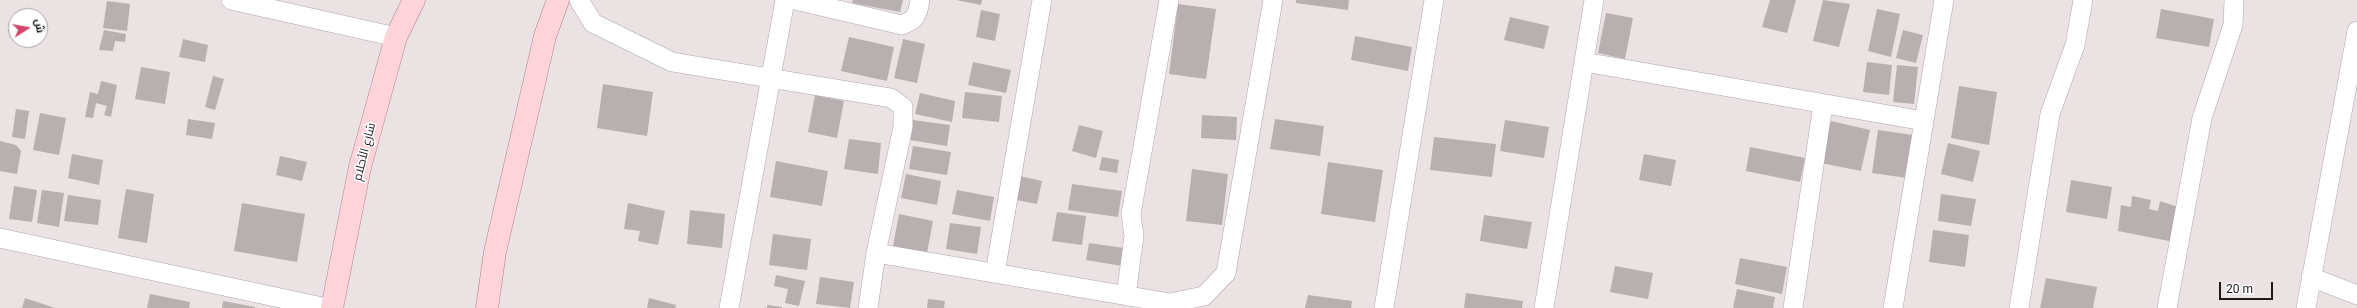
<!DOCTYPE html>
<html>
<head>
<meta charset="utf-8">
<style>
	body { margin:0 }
	#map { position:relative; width:2357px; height:308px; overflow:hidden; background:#ebe2e3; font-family:Roboto,Cairo,sans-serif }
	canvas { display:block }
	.north { position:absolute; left:8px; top:8px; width:40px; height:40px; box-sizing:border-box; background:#fff; border:1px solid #a5a3a3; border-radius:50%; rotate:79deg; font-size:11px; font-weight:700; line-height:16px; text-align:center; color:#1d1a1a }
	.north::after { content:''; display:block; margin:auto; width:14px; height:18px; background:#d3446a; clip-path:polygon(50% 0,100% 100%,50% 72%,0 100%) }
	.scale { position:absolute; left:2219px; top:282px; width:54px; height:18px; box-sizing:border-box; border:2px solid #1d1a1a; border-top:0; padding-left:5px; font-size:12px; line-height:14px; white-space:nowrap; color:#1d1a1a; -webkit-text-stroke:3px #fff; paint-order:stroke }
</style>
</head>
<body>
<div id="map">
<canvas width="2357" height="308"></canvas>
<div class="north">ش</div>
<div class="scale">20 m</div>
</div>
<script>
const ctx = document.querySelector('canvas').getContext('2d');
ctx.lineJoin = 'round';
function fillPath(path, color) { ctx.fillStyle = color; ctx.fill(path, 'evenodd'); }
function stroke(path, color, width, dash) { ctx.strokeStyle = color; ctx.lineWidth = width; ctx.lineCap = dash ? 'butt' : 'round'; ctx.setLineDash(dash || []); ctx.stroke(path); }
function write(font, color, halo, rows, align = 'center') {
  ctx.font = font + ' Roboto,Cairo,sans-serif'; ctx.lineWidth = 3; ctx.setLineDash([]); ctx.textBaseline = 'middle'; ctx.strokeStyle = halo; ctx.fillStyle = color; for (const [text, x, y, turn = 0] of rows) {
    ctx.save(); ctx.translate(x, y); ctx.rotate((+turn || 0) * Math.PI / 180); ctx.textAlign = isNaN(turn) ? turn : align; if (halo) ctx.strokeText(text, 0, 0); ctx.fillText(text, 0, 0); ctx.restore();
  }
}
fillPath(new Path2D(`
	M853,0H903L900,12L852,3Z
	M956,0H982L981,5Z
	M1296,0H1349L1348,10L1296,3Z
	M1770,0H1796L1787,33L1762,27Z
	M1823,0L1850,4L1839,47L1813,41Z
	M107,1L130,4L127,31L103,28Z
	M1178,4L1216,9L1206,79L1169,74Z
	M1877,9L1900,14L1891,57L1868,51Z
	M2161,9L2214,19L2209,47L2156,38Z
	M981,10L1000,14L995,41L976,37Z
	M1606,13L1633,18L1625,59L1598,53Z
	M1510,17L1549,26L1544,49L1504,40Z
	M104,30L126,34L125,42L115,41L113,51L99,50Z
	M1903,30L1923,35L1916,63L1896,58Z
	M1355,36L1412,47L1408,71L1351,60Z
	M849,37L894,47L887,81L841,71Z
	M183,39L208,45L205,62L179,57Z
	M903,39L925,44L917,83L894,78Z
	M973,62L1011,70L1006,93L968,85Z
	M1867,62L1892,65L1889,95L1863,92Z
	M1897,65L1918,67L1914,104L1893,102Z
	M141,67L170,72L165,104L135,99Z
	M213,76L224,79L215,110L205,107Z
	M101,81L117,85L111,117L104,115L107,106L96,103L93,118L85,117L90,92L98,94Z
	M603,84L653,92L647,136L597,128Z
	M1959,86L1997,92L1989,145L1951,138Z
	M965,92L1002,96L999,122L962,118Z
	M920,93L955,101L952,122L915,114Z
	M815,95L844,101L837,138L808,132Z
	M16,109L29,111L25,139L12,137Z
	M40,113L66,118L59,155L33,150Z
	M1202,115L1237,117L1236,140L1201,138Z
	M188,119L215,123L212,139L186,135Z
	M1275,119L1324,126L1320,156L1270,149Z
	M913,120L950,125L947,146L910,140Z
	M1505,120L1549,127L1544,158L1500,151Z
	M1831,121L1870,130L1861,171L1821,163Z
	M1079,125L1103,131L1096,158L1072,151Z
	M1878,130L1913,135L1907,178L1872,173Z
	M1434,137L1496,144L1492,177L1430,170Z
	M849,139L881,143L878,174L844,169Z
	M0,141L16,145L21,151L17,174L0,171Z
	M1948,143L1980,151L1973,182L1941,174Z
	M913,146L951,152L947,175L909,169Z
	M1750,147L1805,158L1800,182L1746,171Z
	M72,154L103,160L99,185L68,178Z
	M1644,154L1676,160L1671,186L1639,180Z
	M280,156L307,162L302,181L276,175Z
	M1102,157L1119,160L1117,173L1099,170Z
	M776,161L828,171L822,206L770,197Z
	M1328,162L1383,170L1375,222L1321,214Z
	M1192,169L1228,174L1222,225L1186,221Z
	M906,174L941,181L937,205L901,198Z
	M1015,175L1042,181L1037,204L1011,199Z
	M2071,180L2112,187L2107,219L2066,212Z
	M1072,184L1122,191L1118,217L1068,210Z
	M14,186L37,190L32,222L9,219Z
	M126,189L154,194L147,243L118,238Z
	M42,190L64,193L59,227L37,223Z
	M957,190L994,197L990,221L952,214Z
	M1941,194L1976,199L1971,226L1938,221Z
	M68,195L101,200L98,225L64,221Z
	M2132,196L2151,200L2149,209L2158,211L2160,201L2181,208L2174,242L2118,231L2121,205L2131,207Z
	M242,203L305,214L297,262L234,251Z
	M628,203L665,211L658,245L638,241L640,231L624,229Z
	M690,210L725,214L722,248L687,244Z
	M1057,212L1086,216L1082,245L1052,241Z
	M899,214L933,221L927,253L893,246Z
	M1484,215L1532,222L1527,249L1480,241Z
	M950,223L981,227L977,254L946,249Z
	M1933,230L1969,235L1965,267L1929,262Z
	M773,234L811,239L807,270L769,265Z
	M1089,243L1124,248L1122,266L1086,260Z
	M1740,258L1787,267L1782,294L1735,284Z
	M1615,266L1653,273L1648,299L1610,292Z
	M776,275L805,281L799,306L785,303L788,289L774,286Z
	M820,277L854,282L850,308L816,304Z
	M2046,278L2097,287L2093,308H2040Z
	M1737,289L1775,297L1773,308H1733Z
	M1466,293L1523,301L1522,308H1464Z
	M150,294L190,302L189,308H147Z
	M1308,295L1352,301L1351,308H1305Z
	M25,298L55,308H22Z
	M649,298L676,305L675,308H647Z
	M928,299L945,301L944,308H927Z
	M223,301L255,307V308H222Z
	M767,305L782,307V308H767Z`), '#b8afb0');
const minor = new Path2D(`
	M231,0L396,37
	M579,0L593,23L672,62L891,98L903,107V127L876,253L868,308
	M795,0L902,25C916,20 918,14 920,0
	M1584,62L1924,121
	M0,238L327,308
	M876,253L1170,303L1204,296L1226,273L1273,0
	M995,273L1042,0
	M2311,277L2357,295
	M1126,296L1134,236L1131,214L1169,0
	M729,308L785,0
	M1384,308L1434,0
	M1544,308L1594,0
	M1793,308L1823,104
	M1893,308L1944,0
	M2019,308L2050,114L2075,45L2083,0
	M2167,308L2202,118L2233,25L2234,0
	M2306,308L2357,31`);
const primary = new Path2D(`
	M332,308L360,167L396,37L414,0
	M487,308L495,252L545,36L558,0`);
stroke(minor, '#afa6a7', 20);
stroke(primary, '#af7f87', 23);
stroke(minor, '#fff', 19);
stroke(primary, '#fed3da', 22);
write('12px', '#1d1a1a', '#fff', [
	["شارع الأحلام",365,152,-76]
]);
</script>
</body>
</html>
